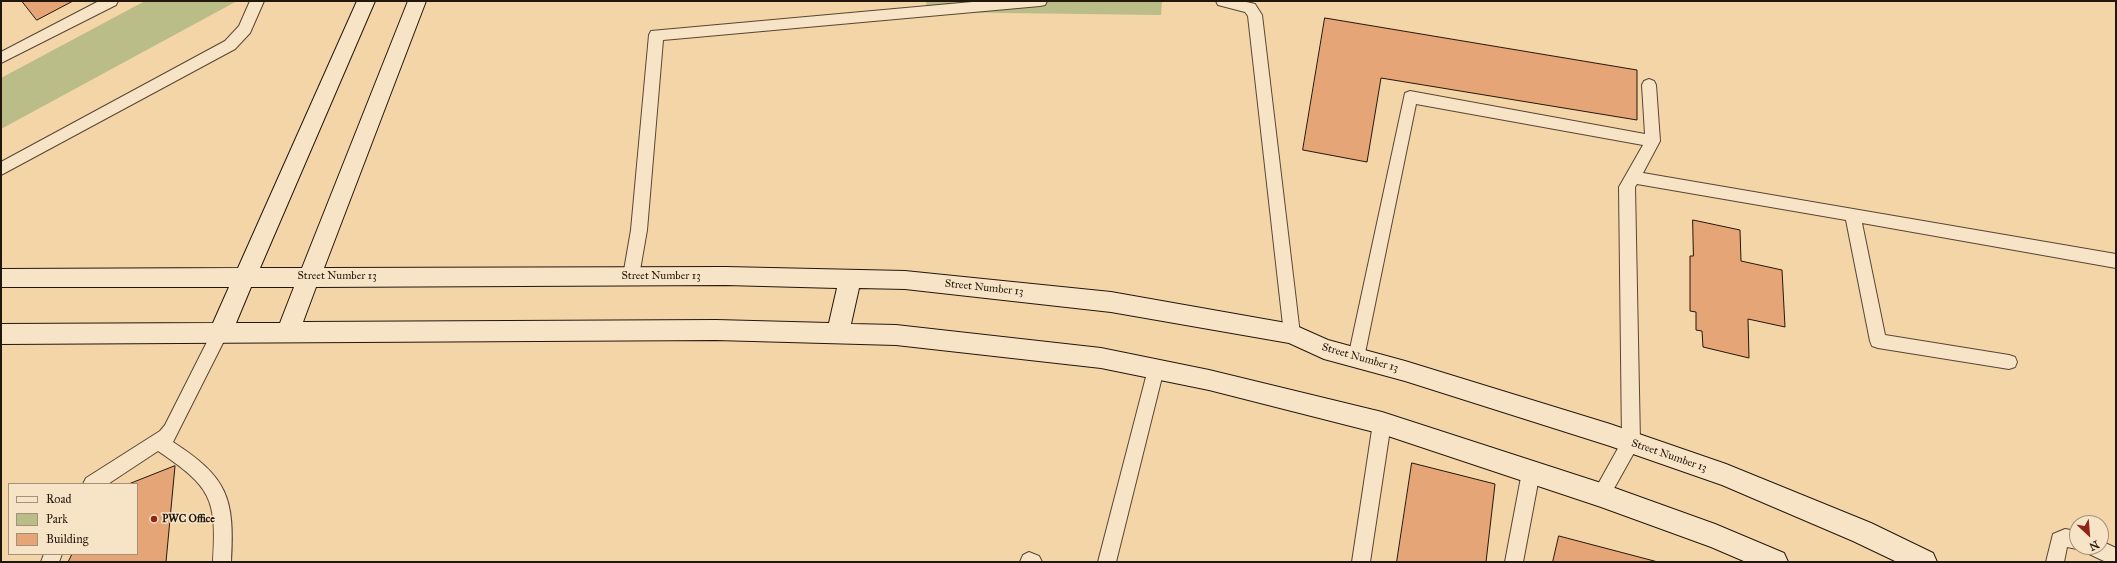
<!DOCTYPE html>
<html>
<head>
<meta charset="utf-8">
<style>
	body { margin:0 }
	#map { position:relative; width:2117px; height:563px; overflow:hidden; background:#f3d5a7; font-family:"IM FELL Great Primer",serif }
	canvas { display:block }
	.frame { position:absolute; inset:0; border:2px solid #23170d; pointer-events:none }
	.legend { position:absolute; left:8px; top:483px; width:130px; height:72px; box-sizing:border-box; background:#f7e4c6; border:1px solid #a2927c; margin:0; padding:5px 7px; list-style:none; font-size:12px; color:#23170d }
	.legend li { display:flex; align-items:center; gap:8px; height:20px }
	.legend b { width:20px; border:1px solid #a2927c }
	.north { position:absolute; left:2069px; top:515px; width:40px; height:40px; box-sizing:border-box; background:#f7e4c6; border:1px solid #a2927c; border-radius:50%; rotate:154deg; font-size:11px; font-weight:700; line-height:16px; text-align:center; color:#23170d }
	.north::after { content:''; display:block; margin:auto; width:14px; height:18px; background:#8f2418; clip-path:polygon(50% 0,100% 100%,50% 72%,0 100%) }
</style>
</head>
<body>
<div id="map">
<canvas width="2117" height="563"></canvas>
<div class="frame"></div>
<ul class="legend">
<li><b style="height:5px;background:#f7e4c6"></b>Road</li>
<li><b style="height:11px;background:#babd88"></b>Park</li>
<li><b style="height:11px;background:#e5a577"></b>Building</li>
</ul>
<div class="north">N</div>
</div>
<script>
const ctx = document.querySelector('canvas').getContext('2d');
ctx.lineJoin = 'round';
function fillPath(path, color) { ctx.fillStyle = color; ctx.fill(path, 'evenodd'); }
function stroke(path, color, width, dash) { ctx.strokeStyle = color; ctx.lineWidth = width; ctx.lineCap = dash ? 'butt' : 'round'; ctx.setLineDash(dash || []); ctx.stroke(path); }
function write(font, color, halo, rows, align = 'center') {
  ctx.font = font + ' "IM FELL Great Primer",serif'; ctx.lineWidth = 3; ctx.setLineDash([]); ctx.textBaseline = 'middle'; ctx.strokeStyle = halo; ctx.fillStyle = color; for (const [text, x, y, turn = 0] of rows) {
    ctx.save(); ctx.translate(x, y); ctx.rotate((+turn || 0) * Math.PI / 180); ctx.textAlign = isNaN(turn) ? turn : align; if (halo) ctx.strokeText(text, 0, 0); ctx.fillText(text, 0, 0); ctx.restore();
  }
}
fillPath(new Path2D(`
	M145,1H237L1,129V78Z
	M926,1H1162L1161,15L927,12Z`), '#babd88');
const building = new Path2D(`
	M22,1H73L37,20Z
	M1325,18L1637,70V120L1381,78L1367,162L1303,150Z
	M1693,220L1740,230L1741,261L1782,270L1785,327L1748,319L1749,358L1703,347L1702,331L1696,330V312L1690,311V256H1693Z
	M1412,463L1495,484L1486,562H1397Z
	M175,466L166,562H68L72,554H137V484H129Z
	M1559,536L1658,562H1553Z`);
fillPath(building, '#e5a577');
stroke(building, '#23170d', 1);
const service = new Path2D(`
	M99,1H118L116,5L1,63V52Z
	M250,1H264L250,33L235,49L1,175V162L225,41L239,26Z
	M983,1H1047L1045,5L1040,6L663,40L647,230L639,276L637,281L631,283L625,281L623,276L631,230L649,35L651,31Z
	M1216,1H1242L1255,4L1262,15L1300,334L1298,339L1292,341L1286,339L1284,334L1248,16L1245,12L1218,5Z
	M1649,79L1654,81L1656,85L1660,141L1643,173L2116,254V268L1862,223L1885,335L2009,355L2015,357L2017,362L2015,367L2009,369L1878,348L1872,346L1870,341L1846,220L1637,184L1635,187L1640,442L1607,501L1601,503L1595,501L1592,495L1622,441L1619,187L1643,145L1416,104L1364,358L1362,363L1356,365L1350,363L1348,358L1405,93L1410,91L1645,134L1642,85L1644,81Z
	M220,326L226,328L228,333L173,442C227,477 235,497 231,562H213C217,498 211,487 158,451L108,484H83L86,478L160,431L165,425L214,328Z
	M1156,362L1162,364L1164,369L1116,562H1098L1148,369L1150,364Z
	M1382,415L1388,417L1391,423L1370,562H1352L1373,423L1376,417Z
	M1531,464L1537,466L1540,472L1523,562H1505L1522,472L1525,466Z
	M2065,529L2077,531V547H2082L2077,549L2067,547L2064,562H2046L2053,534Z
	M2101,541L2116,548V562H2106L2087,553L2084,547H2101Z
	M1029,552L1039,556L1042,562H1020L1023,555Z
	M44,554H62L59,562H41Z`);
const secondary = new Path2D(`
	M357,1H375L260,268H302L408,1H426L324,268L726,267L905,271L1111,292L1292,324L1328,340L1405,361L1610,424L1726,464L1871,523L1933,553L1937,562H1897L1853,541L1722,485L1610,446L1405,381L1324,359L1289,343L1111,312L905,289L859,288L851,324L896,325L1101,348L1209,370L1382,412L1601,483L1715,524L1784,553L1788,562H1746L1711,547L1601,507L1382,434L1209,390L1101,368L896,345L716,340L1,344V324L213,323L229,287H1V269L238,268ZM726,285L837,288L829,323L716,320L303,322L316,287ZM251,287H294L280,323H236Z`);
stroke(service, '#574634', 2);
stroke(secondary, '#23170d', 2);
fillPath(service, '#f7e4c6');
fillPath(secondary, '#f7e4c6');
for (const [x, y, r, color] of [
	[154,519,4,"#8f2418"]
]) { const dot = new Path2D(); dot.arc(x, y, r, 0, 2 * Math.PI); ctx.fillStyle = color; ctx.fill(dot); stroke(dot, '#f7e4c6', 1.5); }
write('11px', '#23170d', '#f7e4c6', [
	["Street Number 13",337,276],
	["Street Number 13",661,276],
	["Street Number 13",984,288,6],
	["Street Number 13",1360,358,16],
	["Street Number 13",1669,456,19]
]);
write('bold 11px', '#23170d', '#f7e4c6', [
	["PWC Office",162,519]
], 'left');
</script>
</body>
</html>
